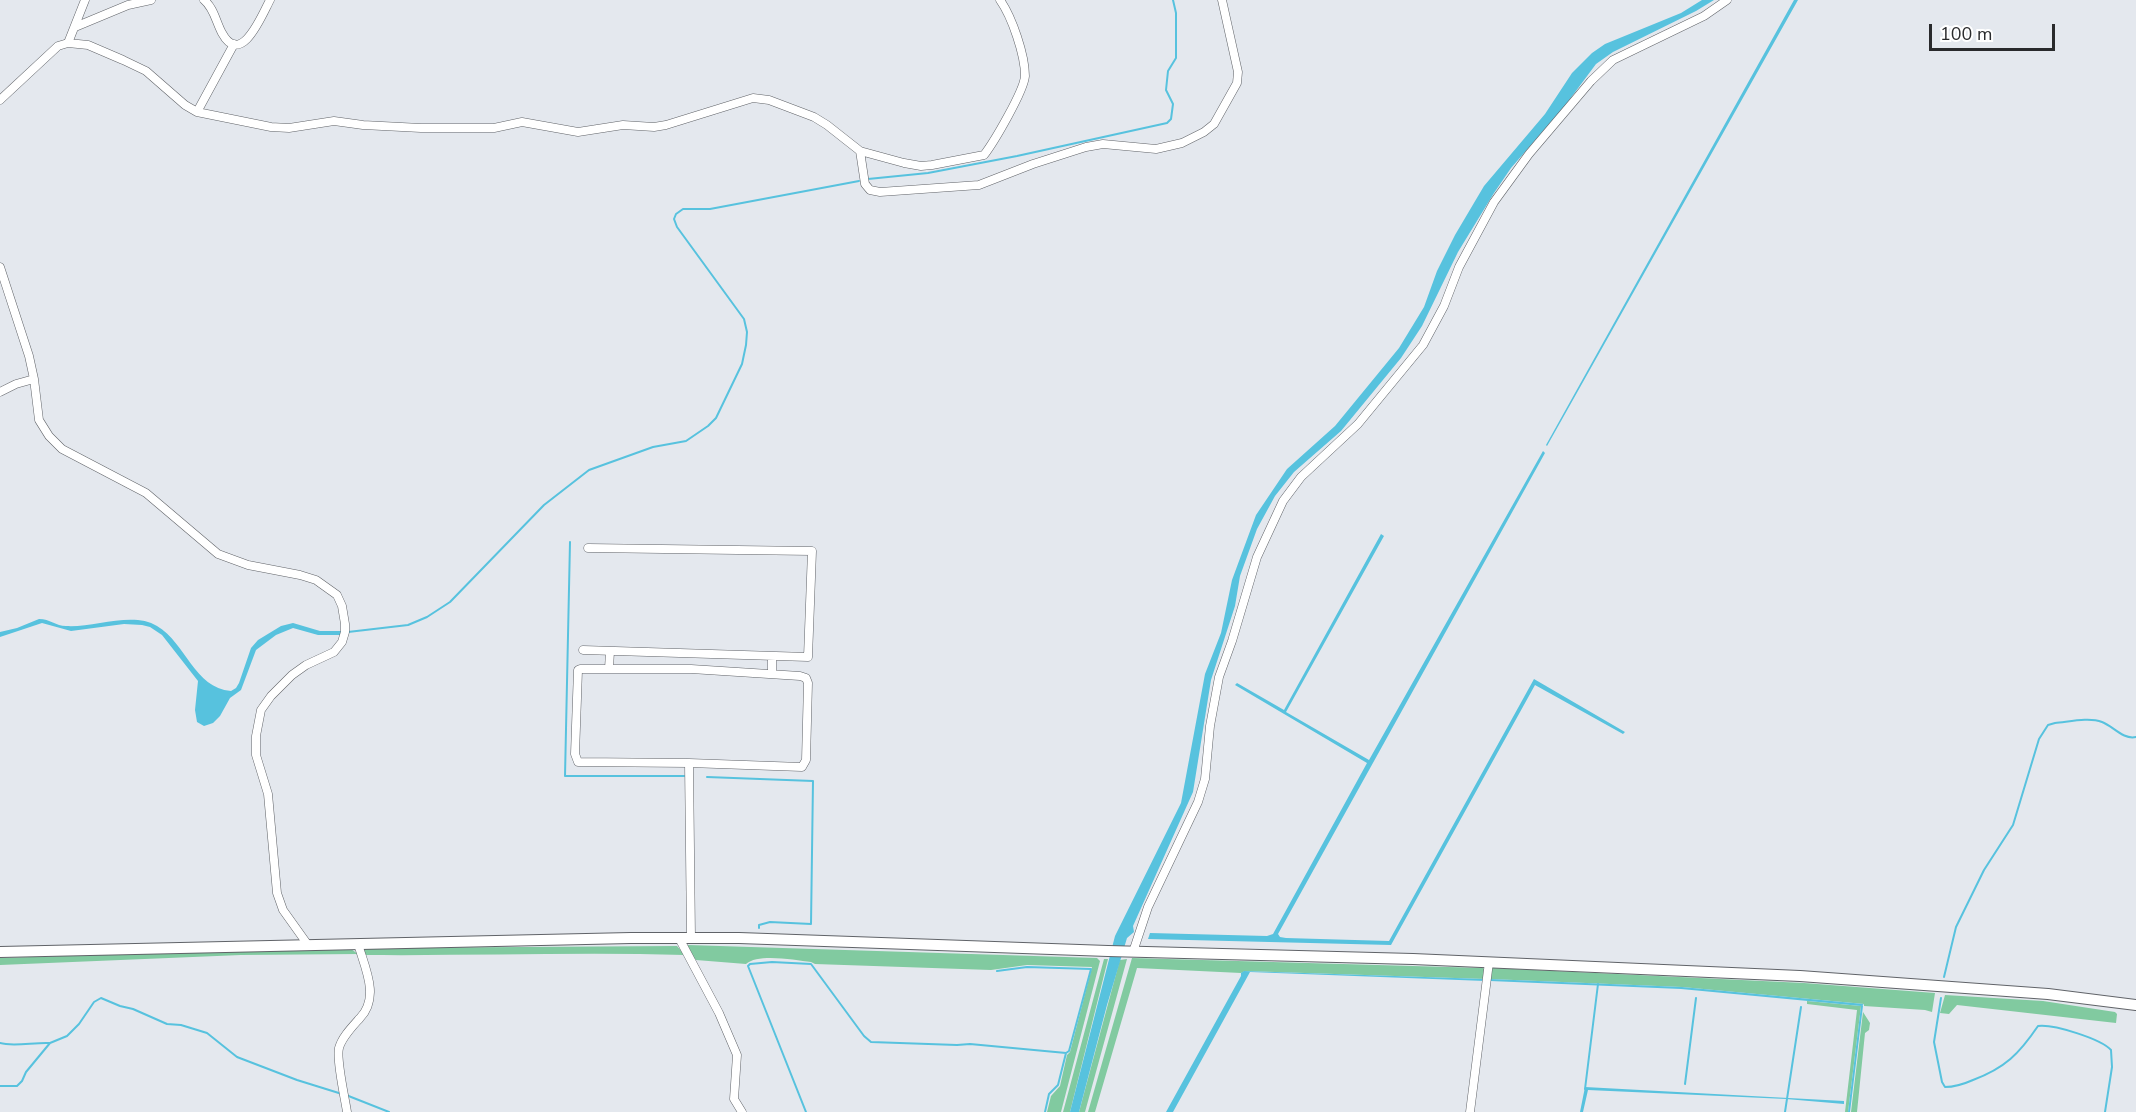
<!DOCTYPE html>
<html>
<head>
<meta charset="utf-8">
<style>
	body { margin:0 }
	#map { position:relative; width:2136px; height:1112px; overflow:hidden; background:#e4e8ee; font-family:"Nunito Sans",sans-serif }
	canvas { display:block }
	.scale { position:absolute; left:1929px; top:24px; width:126px; height:27px; box-sizing:border-box; border:3px solid #292a2c; border-top:0; padding-left:8px; font-size:18px; line-height:21px; white-space:nowrap; color:#292a2c; -webkit-text-stroke:4px #fff; paint-order:stroke }
</style>
</head>
<body>
<div id="map">
<canvas width="2136" height="1112"></canvas>
<div class="scale">100 m</div>
</div>
<script>
const ctx = document.querySelector('canvas').getContext('2d');
ctx.lineJoin = 'round';
function fillPath(path, color) { ctx.fillStyle = color; ctx.fill(path, 'evenodd'); }
function stroke(path, color, width, dash) { ctx.strokeStyle = color; ctx.lineWidth = width; ctx.lineCap = dash ? 'butt' : 'round'; ctx.setLineDash(dash || []); ctx.stroke(path); }
fillPath(new Path2D(`
	M688,945L1097,958L1100,961L1061,1112H1047L1051,1096L1060,1086L1067,1055L1070,1052L1092,967L1027,965L991,970L815,964L811,962C795,960 758,953 746,964L696,960L687,949Z
	M677,946L685,955C578,952 471,956 364,955L363,951L365,948Z
	M351,949L358,954L241,955L0,965V958L247,950Z
	M1132,958L1483,968L1486,971L1485,979L1245,971L1241,973L1137,968L1095,1112H1088Z
	M1104,959H1108L1070,1112H1063Z
	M1127,959L1085,1112H1079L1119,963L1120,960Z
	M1492,968L1804,983L1935,993L1932,1012L1925,1010L1864,1006V1004L1682,987L1490,979Z
	M1945,995L2043,1001L2115,1012L2117,1014L2116,1023L1957,1005L1949,1014L1940,1013Z
	M1807,1001L1861,1006L1848,1112H1845L1857,1010L1807,1004Z
	M1863,1012L1870,1023L1869,1030L1865,1033L1857,1112H1851Z`), '#81caa0');
fillPath(new Path2D(`
	M1702,0H1714L1696,11L1613,52L1596,64L1564,107L1511,168L1494,193L1458,252L1422,326L1401,358L1341,431L1294,472L1275,496L1257,529L1240,576L1235,606L1211,680L1193,792L1133,926L1134,932L1127,938L1107,1005L1079,1112H1070L1115,936L1181,803L1205,674L1221,633L1232,580L1256,515L1287,469L1335,426L1399,348L1424,307L1437,271L1455,235L1484,186L1545,114L1572,73L1592,53L1605,44L1681,13Z
	M1794,0H1798L1547,446L1546,445Z
	M1543,451L1545,453L1278,934L1280,937L1286,938L1389,941L1534,679L1625,732L1623,734L1535,685L1391,945L1148,939L1150,933L1267,936L1273,934L1367,763L1235,685L1237,683L1284,710L1381,534L1384,536L1286,712L1369,760Z
	M39,619C50,619 56,626 66,626C93,628 133,611 157,626C186,643 194,688 231,691L236,688L239,683L251,648L258,640L281,626L293,623L320,631H342L341,635H318L293,628L276,635L256,650L241,690L230,698L220,716L213,723L204,726L197,722L195,710L198,681L162,635L150,627L142,625L124,624L71,631L42,623L0,637V632L17,628Z
	M1244,971L1485,979V981L1250,972L1173,1112H1166L1241,976V973Z
	M1490,979L1682,987L1864,1004L1861,1006L1681,989L1490,981Z
	M1585,1087L1844,1101V1104L1786,1099L1588,1090L1583,1112H1580Z`), '#57c2de');
stroke(new Path2D(`
	M868,179L928,173L1017,156L1167,123L1171,119L1173,104L1166,90L1168,71L1176,58V13L1173,0
	M570,542L565,776H684
	M348,632L408,625L427,617L450,602L544,505L589,470L653,447L686,441L708,426L716,418L742,364L746,345L747,332L744,319L677,227L674,219L676,214L683,209H710L859,181
	M707,777L813,781L811,924L770,922L759,925V928
	M997,971L1027,967L1091,969L1069,1051L1066,1053L1058,1085L1049,1094L1045,1112
	M1944,977L1956,927L1984,870L2013,825L2039,739L2048,725L2055,723C2068,722 2089,717 2102,722C2113,726 2123,740 2136,737
	M1941,998L1934,1042L1942,1082L1945,1087C1955,1087 1964,1084 1973,1080C2005,1068 2019,1054 2038,1026C2054,1024 2101,1039 2111,1050L2112,1067L2105,1112
	M0,1043C13,1047 35,1042 50,1043
	M1685,1084L1696,998
	M0,1086H17L22,1081L26,1072L50,1043L67,1036L79,1024L94,1002L101,998L120,1006L133,1009L167,1024L181,1025L207,1033L237,1057L297,1080L342,1094
	M1585,1089L1598,984
	M346,1095L389,1112
	M806,1112L748,966L750,964L772,962L811,964L864,1036L871,1042L957,1045L970,1044L1066,1053
	M1785,1112L1801,1007
	M1849,1112L1862,1006`), '#57c2de', 2);
const minor = new Path2D(`
	M204,0C214,8 216,22 222,33C241,68 262,15 270,0
	M75,27L128,5L151,0
	M68,43L85,0
	M0,100L58,46L68,43L88,45L123,60L146,71L185,105L197,112L271,127L289,128L334,121L363,125L421,128H494L522,122L578,132L623,125L654,127L666,125L753,98L769,100L814,117L827,125L860,151L904,163L921,166L932,165L984,155C994,142 1024,91 1025,76C1025,55 1012,17 1000,0
	M197,112L234,44
	M860,151L865,184L870,190L880,192L979,185L1033,164L1086,147L1103,144L1156,149L1182,143L1204,132L1214,124L1237,83L1238,72L1222,0
	M0,267L29,356L34,379L39,420L49,436L62,449L146,493L218,554L248,565L300,575L316,580L337,595L342,606L345,624V632L342,642L334,652L306,665L292,675L271,696L261,710L256,736V755L268,794L277,893L283,910L308,945
	M0,392L16,384L34,379
	M583,650L808,657L812,551L588,548
	M772,656V674
	M609,669L610,651
	M689,763L802,767L806,760L808,683L806,678L800,676L691,669H580L578,670L575,754L578,762L689,763L691,938
	M679,938L719,1013L737,1055L734,1099L742,1112
	M1133,952L1148,907L1198,802L1205,779L1210,726L1219,677L1232,641L1257,557L1283,501L1301,477L1358,424L1423,345L1444,306L1459,267L1494,202L1529,154L1591,81L1613,60L1704,16L1727,0
	M347,1112C345,1098 336,1060 339,1048C342,1037 352,1027 360,1018C380,997 365,968 358,944
	M1470,1112L1489,962`);
const secondary = new Path2D(`
	M0,952L631,938H739L1108,951L1413,959L1800,976L2048,994L2136,1005`);
stroke(minor, '#606368', 9);
stroke(secondary, '#606368', 12);
stroke(minor, '#fff', 8);
stroke(secondary, '#fff', 10);
</script>
</body>
</html>
